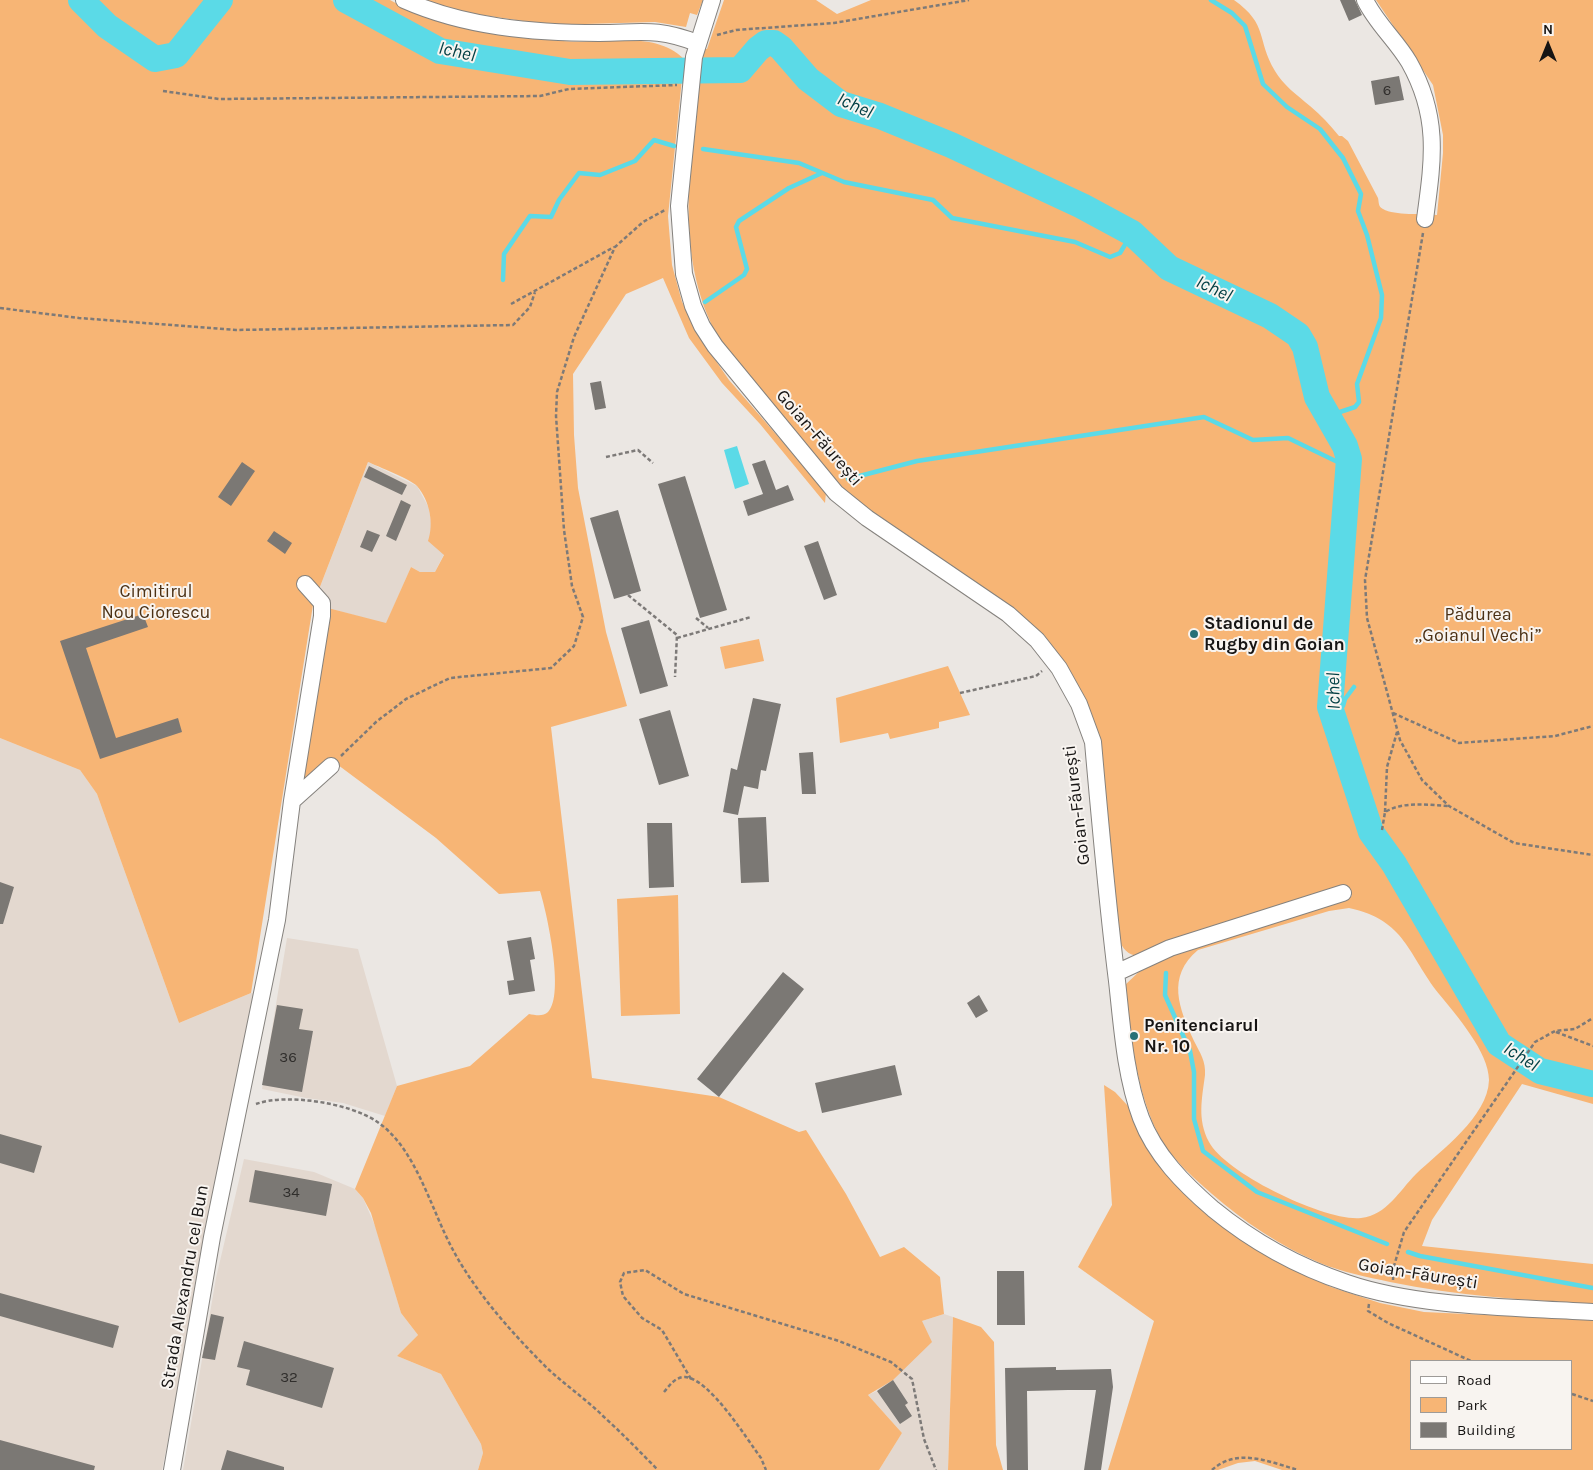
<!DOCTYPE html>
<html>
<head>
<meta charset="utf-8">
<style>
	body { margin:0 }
	#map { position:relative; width:1593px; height:1470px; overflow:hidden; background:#ebe7e3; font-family:Karla,sans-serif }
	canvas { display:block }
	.legend { position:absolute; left:1410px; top:1360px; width:162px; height:90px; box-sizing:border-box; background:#f8f4f0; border:1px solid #9e9b98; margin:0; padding:6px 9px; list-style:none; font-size:15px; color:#171514 }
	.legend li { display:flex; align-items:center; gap:10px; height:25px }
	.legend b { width:25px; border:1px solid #9e9b98 }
	.north { position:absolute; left:1523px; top:20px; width:50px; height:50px; -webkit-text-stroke:4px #f8f4f0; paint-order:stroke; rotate:0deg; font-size:14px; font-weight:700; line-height:20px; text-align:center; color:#171514 }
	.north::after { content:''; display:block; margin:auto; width:18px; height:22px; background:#171514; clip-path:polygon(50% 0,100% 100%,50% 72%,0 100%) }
</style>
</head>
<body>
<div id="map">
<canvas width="1593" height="1470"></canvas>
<ul class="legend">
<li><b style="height:6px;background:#fff"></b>Road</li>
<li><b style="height:14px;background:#f7b575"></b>Park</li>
<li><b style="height:14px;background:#7b7874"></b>Building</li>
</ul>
<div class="north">N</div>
</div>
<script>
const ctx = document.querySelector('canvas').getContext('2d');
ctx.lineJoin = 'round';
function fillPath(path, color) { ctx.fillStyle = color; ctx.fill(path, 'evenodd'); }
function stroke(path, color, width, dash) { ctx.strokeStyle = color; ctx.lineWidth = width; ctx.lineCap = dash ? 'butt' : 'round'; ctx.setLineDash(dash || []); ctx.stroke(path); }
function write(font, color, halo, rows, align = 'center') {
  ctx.font = font + ' Karla,sans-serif'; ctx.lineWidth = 4; ctx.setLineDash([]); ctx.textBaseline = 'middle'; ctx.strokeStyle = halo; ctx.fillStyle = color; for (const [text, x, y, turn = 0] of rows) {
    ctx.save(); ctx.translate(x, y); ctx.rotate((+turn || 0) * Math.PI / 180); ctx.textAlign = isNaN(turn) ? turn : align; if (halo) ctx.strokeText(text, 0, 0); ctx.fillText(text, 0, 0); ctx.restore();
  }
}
fillPath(new Path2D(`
	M368,462L417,486L429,508L432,529L444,554L435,572H420L411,567L386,624L328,608L320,587Z
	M0,738L80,770L97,794L179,1023L251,993L257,994L162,1470H0Z
	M287,938L358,949L397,1086L385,1116L343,1103L306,1098L262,1089Z
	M244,1159L314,1172L355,1189L363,1198L376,1228L401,1313L418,1335L397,1356L441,1374L481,1444L483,1453L478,1470H183L216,1278Z
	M944,1314L953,1317L948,1470H879L902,1433L868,1395L877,1391L922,1321Z`), '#e3d8cf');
fillPath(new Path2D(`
	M0,0H390C435,26 511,36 563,41C602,45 654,29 684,59L668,216L672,265L682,302L705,345L729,380L826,492L825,503L760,424L722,383L689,338L663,278L626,294L573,374L574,435L578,488L606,632L627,706L551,727L592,1078L719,1097L799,1132L806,1130L846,1194L880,1257L904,1247L940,1277L944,1314L922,1321L932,1342L893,1380L868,1395L902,1433L879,1470H478L483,1453L481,1444L441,1374L397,1356L418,1335L401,1313L371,1213L363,1198L355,1189L397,1086L470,1066L529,1014C535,1015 543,1017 548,1012C565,995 547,913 540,891L499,894L436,838L330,759L297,792L328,608L386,623L411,567L420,572H435L444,555L428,541C434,524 430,501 417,486C412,480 377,466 368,462L313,605L251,993L179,1023L97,794L80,770L0,738Z
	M424,0H703L697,15L690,13L686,27L655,22L550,25L462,12Z
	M724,0H816L837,14L871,0H1234C1269,25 1256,39 1275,71C1283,85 1297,95 1310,106C1321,115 1330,125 1339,136H1342L1348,141L1378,198C1379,202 1378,207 1383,209C1395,216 1422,213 1437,215L1443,153V135L1433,85L1376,0H1593V1104L1522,1084L1432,1220L1422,1246L1593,1264V1304C1524,1300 1457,1296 1390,1282C1367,1277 1342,1272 1320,1263C1282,1247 1244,1222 1212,1194C1192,1176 1169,1157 1157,1132C1135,1085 1131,1035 1125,985L1143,968L1173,951L1352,896L1346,888L1142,956C1130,956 1125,952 1120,942L1099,743L1087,703L1065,663L1044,635L1012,607L850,496L726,350C667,260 693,149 703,49H707ZM1349,908C1406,920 1408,955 1439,994C1456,1015 1489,1052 1489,1080C1488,1117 1440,1151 1416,1174C1399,1191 1387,1215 1361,1218C1326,1222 1225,1173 1209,1142C1197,1119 1202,1099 1205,1075C1206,1061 1200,1053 1194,1041C1179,1008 1166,977 1198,950L1329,911Z
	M759,639L764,661L725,669L720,647Z
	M948,666L970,715L939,722V728L890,739L888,733L840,743L836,698Z
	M678,895L680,1014L621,1016L617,899Z
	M1104,1085L1115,1092L1129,1107L1165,1173L1188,1198L1237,1237L1281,1263L1331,1287L1380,1303L1424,1312L1593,1320V1470H1282L1255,1461L1238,1463L1218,1470H1108L1154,1321L1078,1267L1112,1205ZM1412,1361H1572V1449H1412Z
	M953,1317L981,1327L994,1342L996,1445L1003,1470H948Z`), '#f7b575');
fillPath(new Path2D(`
	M737,446L749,484L735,489L724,450Z`), '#5bdae7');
stroke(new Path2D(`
	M1211,0L1232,13L1245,26L1263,84L1287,107L1320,129L1343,158L1361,194L1358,211L1367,235L1382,295L1381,318L1357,384L1359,402L1355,407L1328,416
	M703,149L799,163L844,182L933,200L952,218L1075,242L1110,257L1120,253L1132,233
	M503,280L504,254L530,216L551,217L559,200L579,173L600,175L635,161L654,140L674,146
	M705,302L744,275L747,269L736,227L739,221L789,188L822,173
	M848,479L917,461L1204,417L1253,440L1288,438L1348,467
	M1331,710L1343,706L1345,699L1354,687
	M1166,973L1165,995L1190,1051L1194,1072V1119L1203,1151L1257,1192L1387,1244
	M1408,1252L1420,1256L1593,1288`), '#5bdae7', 4.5);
stroke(new Path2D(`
	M81,0L107,26L155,59L176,55L220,0
	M346,0L440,51L570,72L740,70L758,49L766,43H774L781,48L808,79L841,104L880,116L951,145L1082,206L1132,233L1169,268L1270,316L1298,335L1305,347L1317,397L1345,446L1349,459L1330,707L1371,832L1394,864L1499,1044L1540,1071L1593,1084`), '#5bdae7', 26);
fillPath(new Path2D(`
	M1340,0H1355L1362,15L1349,21Z
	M1399,76L1404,100L1375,105L1371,81Z
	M601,381L606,408L595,410L590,383Z
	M765,460L776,490L788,485L794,500L748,516L743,501L763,494L752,464Z
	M242,462L255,471L231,506L218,497Z
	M369,466L407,485L402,495L364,477Z
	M685,476L727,610L700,618L658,484Z
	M401,500L411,505L396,541L386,536Z
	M618,510L641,591L614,599L590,518Z
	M367,530L380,535L372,552L360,547Z
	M274,531L292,543L285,554L267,541Z
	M818,541L837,595L824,600L804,546Z
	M143,614L148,627L86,648L116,738L178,718L182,732L100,759L60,641Z
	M649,620L668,686L640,694L621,628Z
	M753,698L781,704L766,771L761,770L758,789L744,786L738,815L723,812L731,768L737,770Z
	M670,710L689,776L659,785L639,719Z
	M813,752L816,794H802L799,753Z
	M766,817L769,882L741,883L738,818Z
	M647,823H672L674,887L649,888Z
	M0,882L14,887L3,924H0Z
	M531,937L535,959L530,960L535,991L509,995L507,981L514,980L507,941Z
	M783,972L804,989L719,1097L697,1079Z
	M979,995L988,1011L976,1018L967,1003Z
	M277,1005L303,1009L299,1029L313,1031L302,1092L262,1085Z
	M895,1065L902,1095L822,1113L815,1083Z
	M0,1134L42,1146L34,1173L0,1163Z
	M255,1170L332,1184L326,1216L249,1202Z
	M997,1271H1024L1025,1325H997Z
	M0,1293L119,1326L113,1348L0,1316Z
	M211,1314L224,1317L215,1360L202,1358Z
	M244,1341L334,1368L322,1408L246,1385L250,1370L237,1367Z
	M1056,1367V1370L1111,1369L1113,1387L1101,1470H1084L1096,1390H1068L1027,1391L1028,1470H1007L1005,1368Z
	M893,1380L908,1403L905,1405L912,1416L900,1424L877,1391Z
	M0,1440L95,1466L94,1470H0Z
	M227,1450L284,1467V1470H221Z`), '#7b7874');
const minor = new Path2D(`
	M404,0C465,27 533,33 599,33C640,33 656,27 697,43
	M712,0L694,57L679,206L684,274L693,306L702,326L715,346L836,493L867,518L1008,614L1037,640L1059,668L1079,704L1093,742C1100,822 1107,901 1117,981C1122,1026 1125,1075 1141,1118C1155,1155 1184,1184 1213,1209C1252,1241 1299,1267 1347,1283C1420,1308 1516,1307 1593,1312
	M1365,0C1376,23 1396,40 1409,62C1440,117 1433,160 1425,219
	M292,801L331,766
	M1116,973L1170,948L1343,893
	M172,1470L212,1237L277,920L292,801L322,616V603L305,584`);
stroke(minor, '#85827e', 18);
stroke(new Path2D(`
	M717,35L736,30L834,23L969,0
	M163,91L219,99L540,96L569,89L677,85
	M1423,233L1365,580L1367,618L1400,740L1422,780L1449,806L1514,843L1593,855
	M511,304L614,247
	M0,308L79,318L236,330L513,325L530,307L535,292
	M606,457L638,450L653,463
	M628,595L677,635L675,677
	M696,618L708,628
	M677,638L751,617
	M960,693L1036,676L1042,671
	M1393,713L1459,743L1555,736L1593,726
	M341,756L376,722L406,699L450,678L551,668L574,646L583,617L572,586L564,530L556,416L557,392L574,337L615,247L643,222L665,210
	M1385,812L1387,767L1397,732
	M1382,830L1385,812C1403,801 1428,805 1448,806
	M1556,1032L1593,1046
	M256,1104C286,1093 349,1103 376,1121C416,1147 431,1210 453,1250C476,1293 512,1333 547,1368C565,1385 586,1399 604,1417C623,1434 640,1452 658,1470
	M1393,1280L1394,1266L1404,1232L1535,1042L1555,1031L1575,1029L1593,1018
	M1369,1304L1368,1311L1388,1323L1471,1361
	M691,1379L662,1330L642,1318L623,1296L620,1282L624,1273L645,1270L684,1294L839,1341L891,1362L912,1379L924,1439L936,1470
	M664,1392C670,1385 675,1377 685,1377C710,1379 746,1438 761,1458L766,1470
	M1572,1394L1593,1401
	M1212,1470C1237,1447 1270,1462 1298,1470`), '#7d7a78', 2.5, [4, 2.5]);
stroke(minor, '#fff', 16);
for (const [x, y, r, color] of [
	[1194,634,5,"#267077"],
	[1134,1036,5,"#267077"]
]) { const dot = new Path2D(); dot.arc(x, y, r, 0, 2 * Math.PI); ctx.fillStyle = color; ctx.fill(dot); stroke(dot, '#f8f4f0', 2); }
write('15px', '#302e2c', null, [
	["6",1387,91],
	["36",288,1058],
	["34",291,1193],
	["32",289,1378]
]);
write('18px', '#171514', '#f8f4f0', [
	["Goian-Făurești",819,438,49],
	["Goian-Făurești",1077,805,-97],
	["Goian-Făurești",1418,1274,9],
	["Strada Alexandru cel Bun",185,1287,-80]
]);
write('18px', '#4c3115', '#f8f4f0', [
	["Cimitirul",156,592],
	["Nou Ciorescu",156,613],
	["Pădurea",1478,615],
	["„Goianul Vechi”",1478,636]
]);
write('bold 18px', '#171514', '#f8f4f0', [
	["Stadionul de",1204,624],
	["Rugby din Goian",1204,645],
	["Penitenciarul",1144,1026],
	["Nr. 10",1144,1047]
], 'left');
write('italic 19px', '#003e43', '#f8f4f0', [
	["Ichel",457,52,13],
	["Ichel",855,106,25],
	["Ichel",1214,289,26],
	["Ichel",1334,691,-91],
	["Ichel",1521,1057,33]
]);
</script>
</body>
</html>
